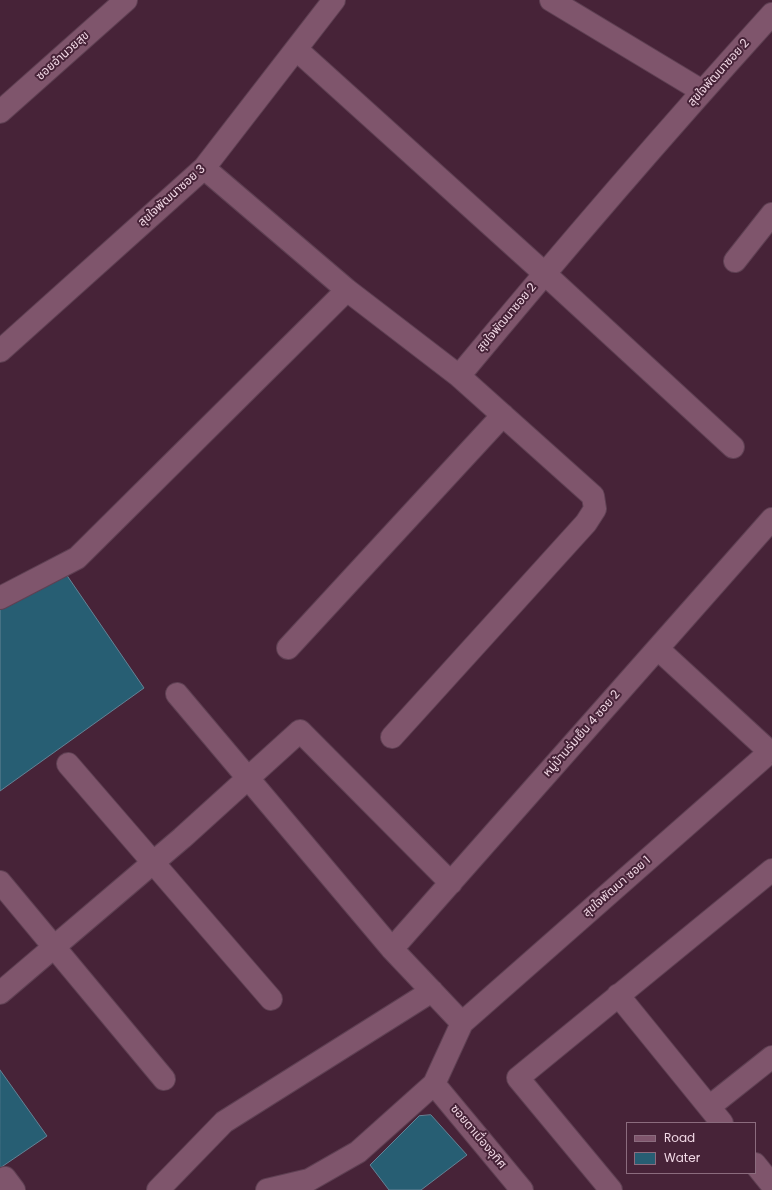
<!DOCTYPE html>
<html>
<head>
<meta charset="utf-8">
<style>
	body { margin:0 }
	#map { position:relative; width:772px; height:1190px; overflow:hidden; background:#472338; font-family:Poppins,sans-serif }
	canvas { display:block }
	.legend { position:absolute; left:626px; top:1122px; width:130px; height:52px; box-sizing:border-box; background:#472338; border:1px solid #8b6c7e; margin:0; padding:5px 7px; list-style:none; font-size:12px; color:#f2d9e6 }
	.legend li { display:flex; align-items:center; gap:8px; height:20px }
	.legend b { width:20px; border:1px solid #8b6c7e }
</style>
</head>
<body>
<div id="map">
<canvas width="772" height="1190"></canvas>
<ul class="legend">
<li><b style="height:5px;background:#7f556c"></b>Road</li>
<li><b style="height:11px;background:#275e73"></b>Water</li>
</ul>
</div>
<script>
const ctx = document.querySelector('canvas').getContext('2d');
ctx.lineJoin = 'round';
function fillPath(path, color) { ctx.fillStyle = color; ctx.fill(path, 'evenodd'); }
function stroke(path, color, width, dash) { ctx.strokeStyle = color; ctx.lineWidth = width; ctx.lineCap = dash ? 'butt' : 'round'; ctx.setLineDash(dash || []); ctx.stroke(path); }
function write(font, color, halo, rows, align = 'center') {
  ctx.font = font + ' Poppins,"Noto Sans Thai",sans-serif'; ctx.lineWidth = 4; ctx.setLineDash([]); ctx.textBaseline = 'middle'; ctx.strokeStyle = halo; ctx.fillStyle = color; for (const [text, x, y, turn = 0] of rows) {
    ctx.save(); ctx.translate(x, y); ctx.rotate((+turn || 0) * Math.PI / 180); ctx.textAlign = isNaN(turn) ? turn : align; if (halo) ctx.strokeText(text, 0, 0); ctx.fillText(text, 0, 0); ctx.restore();
  }
}
const water = new Path2D(`
	M66,574L144,688L0,791V609Z
	M0,1070L47,1136L0,1168Z
	M431,1115L467,1155L421,1190H389L370,1165L419,1116Z`);
fillPath(water, '#275e73');
stroke(water, '#648396', 1);
const minor = new Path2D(`
	M551,0L702,91
	M296,49L544,273L733,447
	M0,112L126,0
	M204,168L347,290L459,376L593,496L595,509L586,523L392,737
	M735,261L772,214
	M0,351L204,168L334,0
	M459,376C561,253 665,132 772,14
	M0,598L77,558L347,290
	M288,648L503,415
	M658,649L770,752
	M177,694L392,949L462,1023
	M68,764L271,999
	M0,882L164,1079
	M392,949L772,519
	M0,993L182,838L300,731L451,883
	M618,995L722,1123
	M434,1084L522,1190
	M709,1107L772,1057
	M755,1164L772,1185
	M5,1178L14,1190
	M158,1190L224,1122L432,991
	M267,1190L309,1180L358,1152L434,1084L462,1023L772,750
	M611,1190L518,1078L772,870`);
stroke(minor, '#5f4053', 24);
stroke(minor, '#7f556c', 22);
write('12px', '#f2d9e6', '#472338', [
	["ซอยอำนวยสุข",63,56,-42],
	["สุขใจพัฒนาซอย 2",719,73,-48],
	["สุขใจพัฒนาซอย 3",172,196,-42],
	["สุขใจพัฒนาซอย 2",507,318,-50],
	["หมู่บ้านร่มเย็น 4 ซอย 2",582,734,-49],
	["สุขใจพัฒนา ซอย 1",617,887,-41],
	["ซอยตาเนื่องอุทิศ",478,1137,50]
]);
</script>
</body>
</html>
